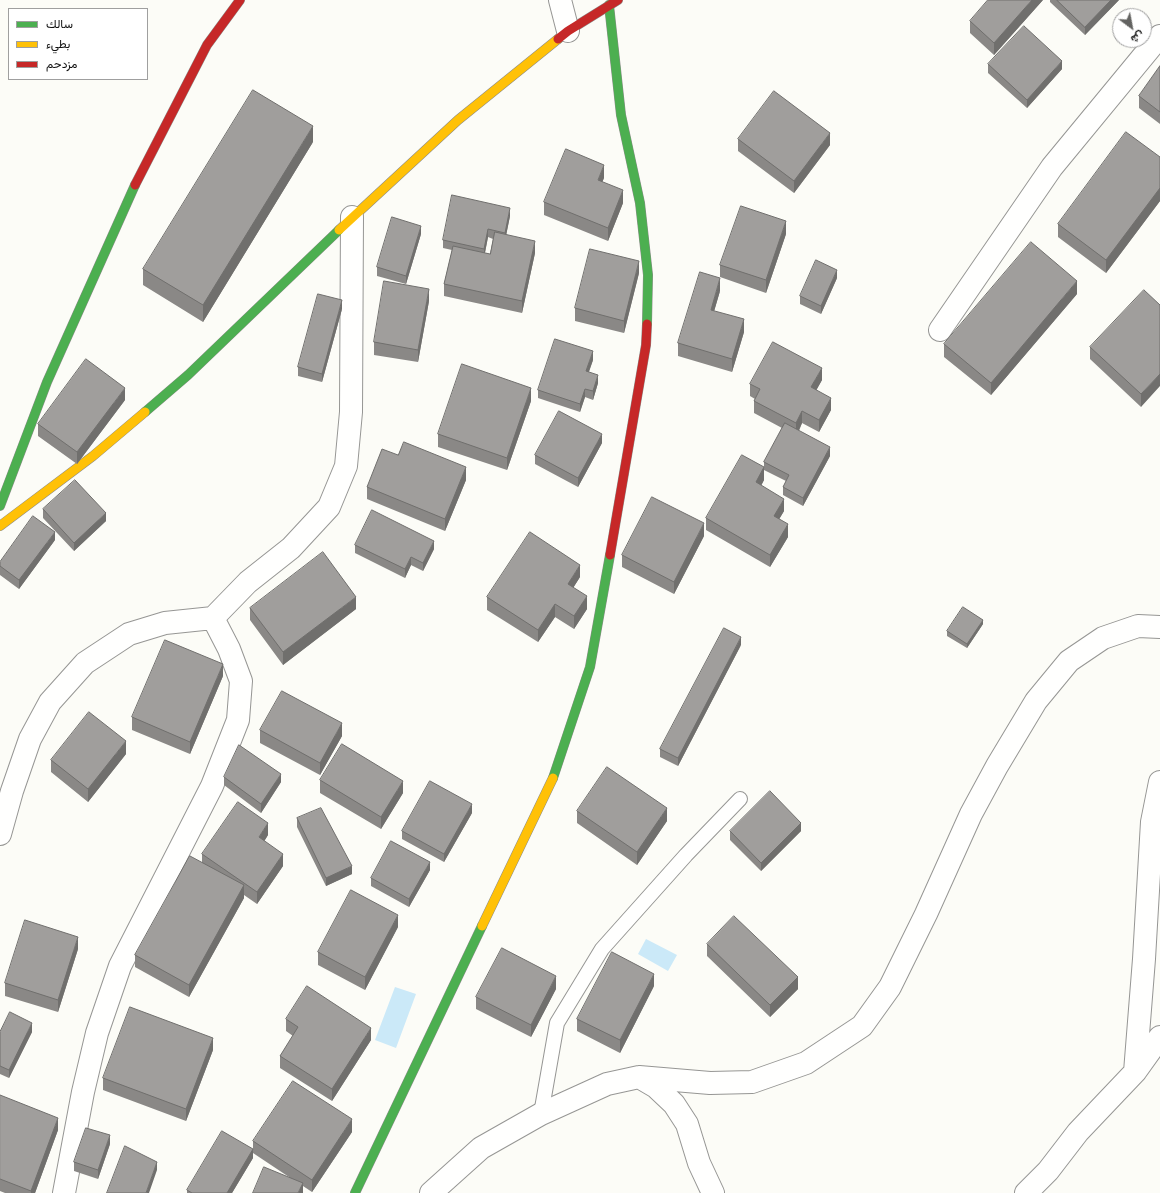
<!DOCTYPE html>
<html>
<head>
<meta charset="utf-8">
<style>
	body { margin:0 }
	#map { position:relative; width:1160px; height:1193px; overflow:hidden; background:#fcfcf7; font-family:"Playfair Display",Vazirmatn,serif }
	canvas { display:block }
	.legend { position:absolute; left:8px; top:8px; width:140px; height:72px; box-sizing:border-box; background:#fff; border:1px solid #9f9f9f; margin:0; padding:5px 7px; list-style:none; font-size:12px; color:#101010 }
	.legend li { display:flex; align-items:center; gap:8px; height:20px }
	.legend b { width:20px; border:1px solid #9f9f9f }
	.north { position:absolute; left:1112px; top:8px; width:40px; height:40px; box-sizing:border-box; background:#fff; border:1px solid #9f9f9f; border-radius:50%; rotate:148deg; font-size:11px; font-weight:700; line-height:16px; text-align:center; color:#101010 }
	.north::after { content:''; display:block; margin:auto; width:14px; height:18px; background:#636361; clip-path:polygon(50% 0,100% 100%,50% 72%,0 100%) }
</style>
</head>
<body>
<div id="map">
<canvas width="1160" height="1193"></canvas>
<ul class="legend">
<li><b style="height:5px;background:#4caf50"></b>سالك</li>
<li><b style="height:5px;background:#ffc107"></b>بطيء</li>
<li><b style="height:5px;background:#c62828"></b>مزدحم</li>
</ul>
<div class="north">ش</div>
</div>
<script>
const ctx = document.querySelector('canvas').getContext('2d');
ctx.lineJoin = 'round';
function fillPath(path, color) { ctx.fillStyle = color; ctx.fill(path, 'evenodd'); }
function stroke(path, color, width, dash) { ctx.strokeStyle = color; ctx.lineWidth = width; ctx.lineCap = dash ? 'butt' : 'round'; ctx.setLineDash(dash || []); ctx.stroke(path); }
fillPath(new Path2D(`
	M646,939L677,955L668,971L638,954Z
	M395,987L416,994L396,1048L375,1040Z`), '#cbe9f8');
const lane = new Path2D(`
	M541,1114L557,1023L602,949L686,855L740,799`);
const street = new Path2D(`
	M560,0L568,31
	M940,330L1052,167L1160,36
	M0,834L12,791L30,739L50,702L85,663L129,634L165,623L213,618L248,582L291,548L329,507L346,466L351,412L352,217
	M1135,1072L1144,959L1152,822L1160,782
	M639,1077L710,1083L752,1082L806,1063L862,1026L890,987L926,914L971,814L997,766L1036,701L1069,661L1103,638L1138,626L1160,627
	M64,1193L83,1092L97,1033L120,966L212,786L238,720L241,681L229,649L213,618
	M431,1193L481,1148L541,1114L607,1084L639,1077L656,1087L674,1104L687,1124L699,1163L713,1193
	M1026,1193L1048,1171L1078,1132L1135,1072L1160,1037`);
const fast = new Path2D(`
	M609,5L621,115L640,203L648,275L647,324
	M145,412L188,375L339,230
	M0,506L47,382L135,185
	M553,778L590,667L610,555
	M355,1193L482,926`);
const slow = new Path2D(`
	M339,230L458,120L558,39
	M0,526L93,456L145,412
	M482,926L553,778`);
const jam = new Path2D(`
	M558,39L568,31L618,0
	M135,185L207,45L240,0
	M610,555L646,345L647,324`);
stroke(lane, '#969694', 16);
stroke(street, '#969694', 24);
stroke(fast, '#8d8d8b', 10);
stroke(slow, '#8d8d8b', 10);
stroke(jam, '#8d8d8b', 10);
stroke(lane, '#fffffe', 14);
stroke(street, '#fffffe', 22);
stroke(fast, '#4caf50', 9);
stroke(slow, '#ffc107', 9);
stroke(jam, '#c62828', 9);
fillPath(new Path2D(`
	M1043,0L994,55L970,33V21Z
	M1050,0H1119L1085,35L1050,2Z
	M988,64L1062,69L1027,108L988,73Z
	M1160,66V124L1139,108V96Z
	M738,139L830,145L794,193L738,151Z
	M313,142L203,322L143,285V269Z
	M1160,157V201L1106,273L1058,237V224Z
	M604,178L602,182L623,203L608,241L544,215V202Z
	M510,216L506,235L535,253L522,313L444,296V284L452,250L443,248V240ZM488,237L493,239L490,254L485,253Z
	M421,234L406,284L377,276V267Z
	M786,234L766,293L720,277V265Z
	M639,273L624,333L575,321V308Z
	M837,278L821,314L800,304V296Z
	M720,291L714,311L744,332L732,372L678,356V343Z
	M1077,294L991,395L944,357V344Z
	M429,301L418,362L374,355V342Z
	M1160,305L1141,407L1090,359V347Z
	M342,309L322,382L298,376V367Z
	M593,360L589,372L598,383L593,400L585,397L580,412L538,398V390Z
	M822,380L816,390L831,410L819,432L802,423L799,431L830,456L803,506L783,495V487L786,481L764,470V480L761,486L784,511L779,519L788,537L770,567L706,530V518L764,467V462L782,428L754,413V401L755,399L750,396V384Z
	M125,400L77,464L38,436V424Z
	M531,401L507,470L438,447V434Z
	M602,443L578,487L535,464V455Z
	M398,455L466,480L445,531L367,499V487Z
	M43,509L106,521L74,551L43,518Z
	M704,536L674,594L622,567V555Z
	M55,540L19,589L0,575V562Z
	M355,545L434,549L423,571L411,565L405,578L355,553Z
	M580,577L573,588L587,609L574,629L555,617L538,642L487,610V597Z
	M250,608L356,609L283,665L250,620Z
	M983,624L967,648L947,636V631Z
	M741,645L678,766L660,757V749Z
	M223,676L190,754L132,730V717Z
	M260,730L342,736L320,775L260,743Z
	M126,754L88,802L51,772V760Z
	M224,777L281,782L261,813L224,785Z
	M320,780L403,793L381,829L320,793Z
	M577,811L667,821L637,865L577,823Z
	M472,813L444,862L402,839V831Z
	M297,818L352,874L326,886L297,827Z
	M730,831H801L761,871L730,840Z
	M268,835L264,841L283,866L257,904L244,895V898L189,997L135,967V955L202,862V854Z
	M430,870L409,907L371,886V878Z
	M398,927L365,990L318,965V952Z
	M707,944L798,989L770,1017L707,956Z
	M78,949L58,1012L5,996V983Z
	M654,986L620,1053L577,1031V1019Z
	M556,989L531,1037L476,1009V997Z
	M286,1019L371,1040L332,1101L280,1068V1056L293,1036L286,1031Z
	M0,1032H32L9,1078L0,1074Z
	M213,1050L186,1121L103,1090V1078Z
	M0,1095L58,1130L35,1193H5L0,1191Z
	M352,1132L312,1192L303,1186V1193L289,1177L253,1153V1158L232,1193H187V1190L253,1149V1141Z
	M110,1144L98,1179L74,1171V1162Z`), '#8a8886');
fillPath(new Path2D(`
	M1032,0H1043L994,55V43Z
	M1111,0H1119L1085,35V27Z
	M1062,61V69L1027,108V100Z
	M313,126V142L203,322V305Z
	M830,133V145L794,193V181Z
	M604,165V178L598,192V180Z
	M1160,188V201L1106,273V260Z
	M623,190V203L608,241V228Z
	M510,208V216L505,241V233Z
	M786,221V234L766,293V280Z
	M421,226V234L406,284V276Z
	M488,229V237L484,257V249Z
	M535,241V253L522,313V301Z
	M639,261V273L624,333V321Z
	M837,270V278L821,314V306Z
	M720,278V291L711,322V310Z
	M1077,281V294L991,395V383Z
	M429,289V301L418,362V350Z
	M342,300V309L322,382V374Z
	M744,319V332L732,372V359Z
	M593,351V360L586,379V371Z
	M822,368V380L811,400V387Z
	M1160,374V386L1141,407V394Z
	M598,375V383L593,400V391Z
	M125,388V400L77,464V452Z
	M531,388V401L507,470V458Z
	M585,389V397L580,412V404Z
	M831,398V410L819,432V420Z
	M802,411V423L796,436V423Z
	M602,434V443L578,487V478Z
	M830,447V456L803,506V498Z
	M466,467V480L445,531V519Z
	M764,467V480L756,495V482Z
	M784,499V511L774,528V516Z
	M106,513V521L74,551V543Z
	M704,523V536L674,594V582Z
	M788,524V537L770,567V555Z
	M55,532V540L19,589V580Z
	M434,541V549L423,571V563Z
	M411,557V565L405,578V569Z
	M580,565V577L568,596V584Z
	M587,596V609L574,629V616Z
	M356,597V609L283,665V652Z
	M555,604V617L538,642V630Z
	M983,620V624L967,648V644Z
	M741,637V645L678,766V758Z
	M223,664V676L190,754V742Z
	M342,723V736L320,775V763Z
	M126,741V754L88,802V789Z
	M281,774V782L261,813V804Z
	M403,781V793L381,829V817Z
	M472,804V813L444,862V854Z
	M667,808V821L637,865V852Z
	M268,823V835L259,850V837Z
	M801,823V831L761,871V863Z
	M283,854V866L257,904V892Z
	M430,862V870L409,907V899Z
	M352,866V874L326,886V878Z
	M244,885V898L189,997V985Z
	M398,915V927L365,990V977Z
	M78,937V949L58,1012V1000Z
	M654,974V986L620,1053V1040Z
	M556,976V989L531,1037V1025Z
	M798,977V989L770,1017V1005Z
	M32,1023V1032L9,1078V1070Z
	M371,1028V1040L332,1101V1089Z
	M213,1038V1050L186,1121V1109Z
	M58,1118V1130L35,1193H31V1191Z
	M352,1119V1132L312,1192V1180Z
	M110,1135V1144L98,1179V1170Z
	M253,1149V1158L232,1193H227Z
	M157,1162V1170L149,1193H146Z
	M303,1183V1193H298Z`), '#706f6d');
const building = new Path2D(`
	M988,0H1032L994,43L970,21Z
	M1057,0H1111L1085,27Z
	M1024,26L1062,61L1027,100L988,64Z
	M1160,66V112L1139,96Z
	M253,90L313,126L203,305L143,269Z
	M774,91L830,133L794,181L738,139Z
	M1126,132L1160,157V188L1106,260L1058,224Z
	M566,149L604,165L598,180L623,190L608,228L544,202Z
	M452,195L510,208L505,233L488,229L484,249L443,240Z
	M741,206L786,221L766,280L720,265Z
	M392,217L421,226L406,276L377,267Z
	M495,232L535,241L522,301L444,284L453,246L490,254Z
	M1031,242L1077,281L991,383L944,344Z
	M590,249L639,261L624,321L575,308Z
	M816,260L837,270L821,306L800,296Z
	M700,272L720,278L711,310L744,319L732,359L678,343Z
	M384,281L429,289L418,350L374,342Z
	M1144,290L1160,305V374L1141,394L1090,347Z
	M318,294L342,300L322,374L298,367Z
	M555,339L593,351L586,371L598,375L593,391L585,389L580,404L538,390Z
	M773,342L822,368L811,387L831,398L819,420L802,411L796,423L754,401L760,389L750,384Z
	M86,359L125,388L77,452L38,424Z
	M462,364L531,388L507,458L438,434Z
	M559,411L602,434L578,478L535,455Z
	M785,423L830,447L803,498L783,487L789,475L764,462Z
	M404,442L466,467L445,519L367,487L382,449L398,455Z
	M742,455L764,467L756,482L784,499L774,516L788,524L770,555L706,518Z
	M75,480L106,513L74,543L43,509Z
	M652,497L704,523L674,582L622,555Z
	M372,510L434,541L423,563L411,557L405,569L355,545Z
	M33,516L55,532L19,580L0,566V562Z
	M530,532L580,565L568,584L587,596L574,616L555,604L538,630L487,597Z
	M323,552L356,597L283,652L250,608Z
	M963,607L983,620L967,644L947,631Z
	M724,628L741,637L678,758L660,749Z
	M165,640L223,664L190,742L132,717Z
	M282,691L342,723L320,763L260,730Z
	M89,712L126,741L88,789L51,760Z
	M342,744L403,781L381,817L320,780Z
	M239,745L281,774L261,804L224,777Z
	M607,767L667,808L637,852L577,811Z
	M430,781L472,804L444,854L402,831Z
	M770,791L801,823L761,863L730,831Z
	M238,802L268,823L259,837L283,854L257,892L202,854Z
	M321,808L352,866L326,878L297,818Z
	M391,841L430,862L409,899L371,878Z
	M190,856L244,885L189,985L135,955Z
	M351,890L398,915L365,977L318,952Z
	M734,916L798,977L770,1005L707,944Z
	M25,920L78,937L58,1000L5,983Z
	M502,948L556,976L531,1025L476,997Z
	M612,952L654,974L620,1040L577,1019Z
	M307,986L371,1028L332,1089L280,1056L298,1027L286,1019Z
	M130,1007L213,1038L186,1109L103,1078Z
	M10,1012L32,1023L9,1070L0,1066V1032Z
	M293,1081L352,1119L312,1180L253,1141Z
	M0,1095L58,1118L31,1191L0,1179Z
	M86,1128L110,1135L98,1170L74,1162Z
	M222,1131L253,1149L227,1193H192L187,1190Z
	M125,1146L157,1162L146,1193H107Z
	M264,1167L303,1183L298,1193H253Z`);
fillPath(building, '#a09e9c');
stroke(building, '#706f6d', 1);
</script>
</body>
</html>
